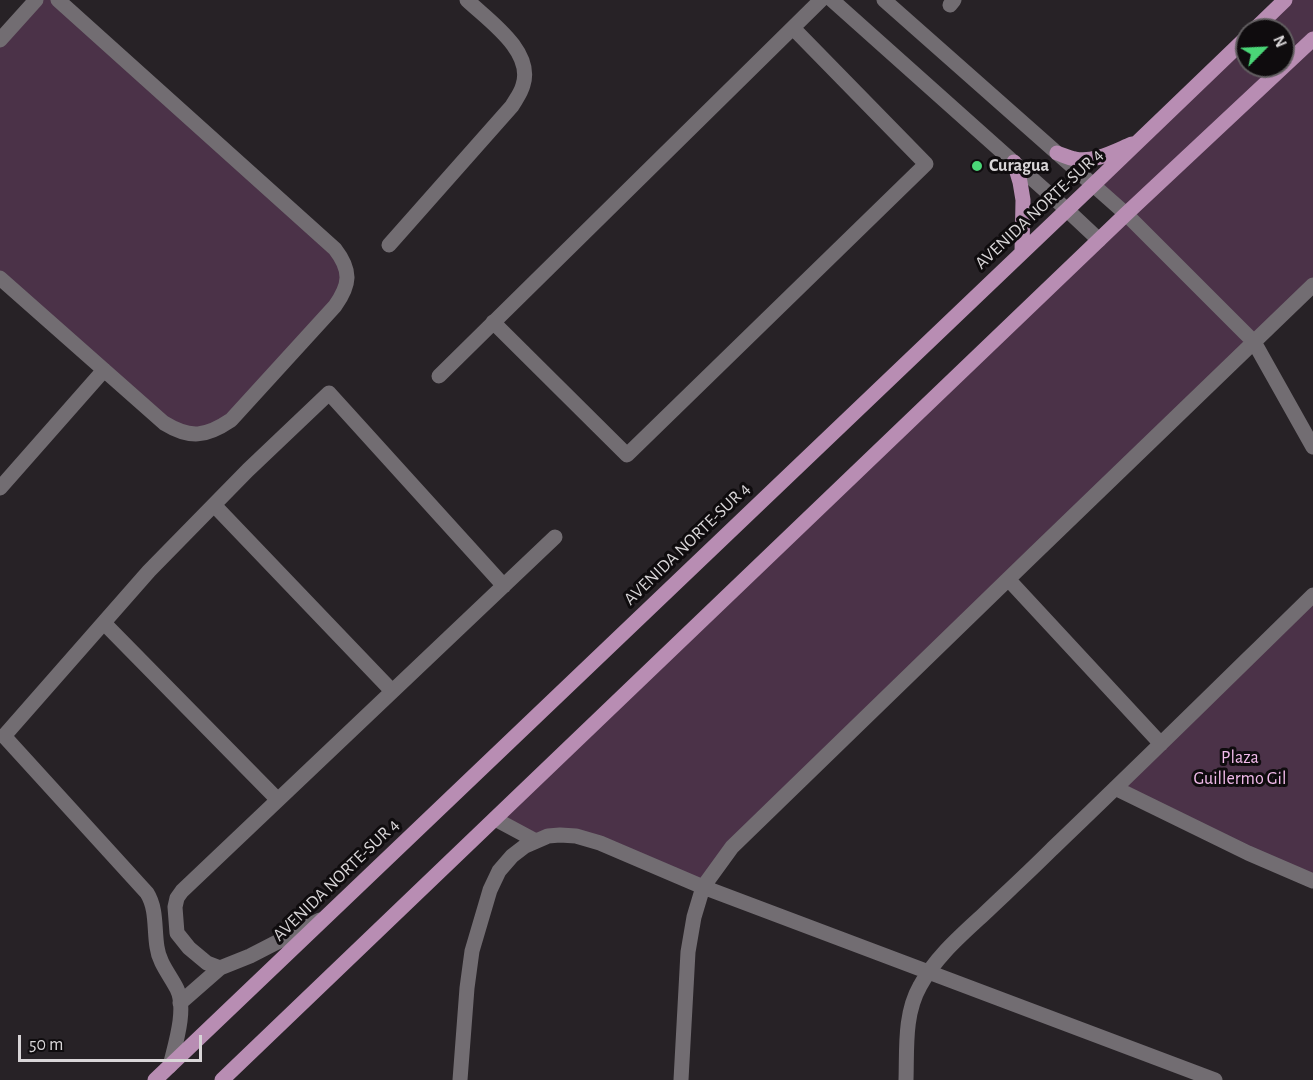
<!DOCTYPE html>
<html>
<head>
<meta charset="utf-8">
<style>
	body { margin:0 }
	#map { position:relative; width:1313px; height:1080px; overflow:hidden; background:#272226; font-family:"Alegreya Sans",sans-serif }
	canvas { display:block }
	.north { position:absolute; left:1235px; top:18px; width:60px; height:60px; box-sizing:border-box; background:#0f0c0e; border:2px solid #605d5f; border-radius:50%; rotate:66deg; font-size:16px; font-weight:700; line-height:24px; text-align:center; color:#d9d6d8 }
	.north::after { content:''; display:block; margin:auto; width:21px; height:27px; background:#4ad677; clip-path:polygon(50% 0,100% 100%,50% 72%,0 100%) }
	.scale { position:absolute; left:18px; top:1035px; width:184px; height:27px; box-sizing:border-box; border:3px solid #d9d6d8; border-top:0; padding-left:8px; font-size:18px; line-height:21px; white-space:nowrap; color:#d9d6d8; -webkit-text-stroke:4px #0f0c0e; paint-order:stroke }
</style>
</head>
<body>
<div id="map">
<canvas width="1313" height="1080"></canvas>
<div class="north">N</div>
<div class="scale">50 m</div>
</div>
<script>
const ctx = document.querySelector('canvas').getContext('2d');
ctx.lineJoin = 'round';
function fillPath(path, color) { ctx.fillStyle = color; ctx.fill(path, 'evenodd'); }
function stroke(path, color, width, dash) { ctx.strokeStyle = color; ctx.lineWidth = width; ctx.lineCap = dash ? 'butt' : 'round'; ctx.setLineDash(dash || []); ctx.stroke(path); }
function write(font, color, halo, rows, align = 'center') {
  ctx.font = font + ' "Alegreya Sans",sans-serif'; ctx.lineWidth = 6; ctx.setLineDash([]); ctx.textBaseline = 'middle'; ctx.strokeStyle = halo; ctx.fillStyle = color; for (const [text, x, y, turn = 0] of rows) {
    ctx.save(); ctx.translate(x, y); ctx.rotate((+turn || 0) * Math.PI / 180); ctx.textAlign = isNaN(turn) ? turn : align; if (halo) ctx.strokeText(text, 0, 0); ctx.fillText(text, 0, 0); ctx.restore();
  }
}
fillPath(new Path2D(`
	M36,0H58L335,249L347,284L231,420L185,434L0,278V40Z
	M1285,0H1313V285L732,847L703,887L600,843L536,841L495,819L1126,215L1093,185L1247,37V66H1283V30H1254Z
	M1313,595V881L1115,788Z`), '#4b3248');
stroke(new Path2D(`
	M832,0L1066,209L1099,240
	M884,0L1126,214L1254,342L1313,447
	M950,5L954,0
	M0,40L36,0
	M389,245L512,106C516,99 521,93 523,85C534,51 488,20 467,0
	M0,278L164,423C190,439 206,437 231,420L335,306C350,285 352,271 335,249L58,0
	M493,322L627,455L926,164L793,28
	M439,376L821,0
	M0,488L104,370
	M214,505L392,691
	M1008,579L1161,744
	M104,623L278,800
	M1115,788L1248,853L1313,881
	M495,819L536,841
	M320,920L250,956L220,968L207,963L189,948L177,933L175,907L177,898L182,891L555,537
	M180,1003L220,968
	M170,1066C175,1045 187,1009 177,989C170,975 159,963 157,947C154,929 157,909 147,893L4,736L149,571L248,470L329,393L504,586
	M460,1080L467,988L472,951L490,890L499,871L512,856L525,846L548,836L560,835L576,836L600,843L703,887L1215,1080
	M681,1080L688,952L694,917L703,887L732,847L1033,555L1313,285
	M906,1080C907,1049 904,1014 920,986C935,958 959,937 983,915C1006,893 1029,872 1052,849C1140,765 1226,680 1313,595`), '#726d72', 15);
stroke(new Path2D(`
	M1254,30L1285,0
	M1057,153C1063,155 1069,158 1075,159C1094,163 1115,151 1132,144
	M1014,162L1020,182L1023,200L1022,252
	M155,1080L1093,185L1247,37
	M222,1080L1126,214L1313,39`), '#b88db3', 15);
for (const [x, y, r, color] of [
	[977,166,6,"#4ad677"]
]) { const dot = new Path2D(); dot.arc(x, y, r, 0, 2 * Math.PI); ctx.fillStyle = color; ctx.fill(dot); stroke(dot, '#0f0c0e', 2); }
write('bold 18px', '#d9d6d8', '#0f0c0e', [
	["Curagua",989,166]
], 'left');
write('18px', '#d9d6d8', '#0f0c0e', [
	["AVENIDA NORTE-SUR 4",1039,209,-43],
	["AVENIDA NORTE-SUR 4",687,544,-44],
	["AVENIDA NORTE-SUR 4",336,880,-44]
]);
write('18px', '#f2bbeb', '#0f0c0e', [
	["Plaza",1240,758],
	["Guillermo Gil",1240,779]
]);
</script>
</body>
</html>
